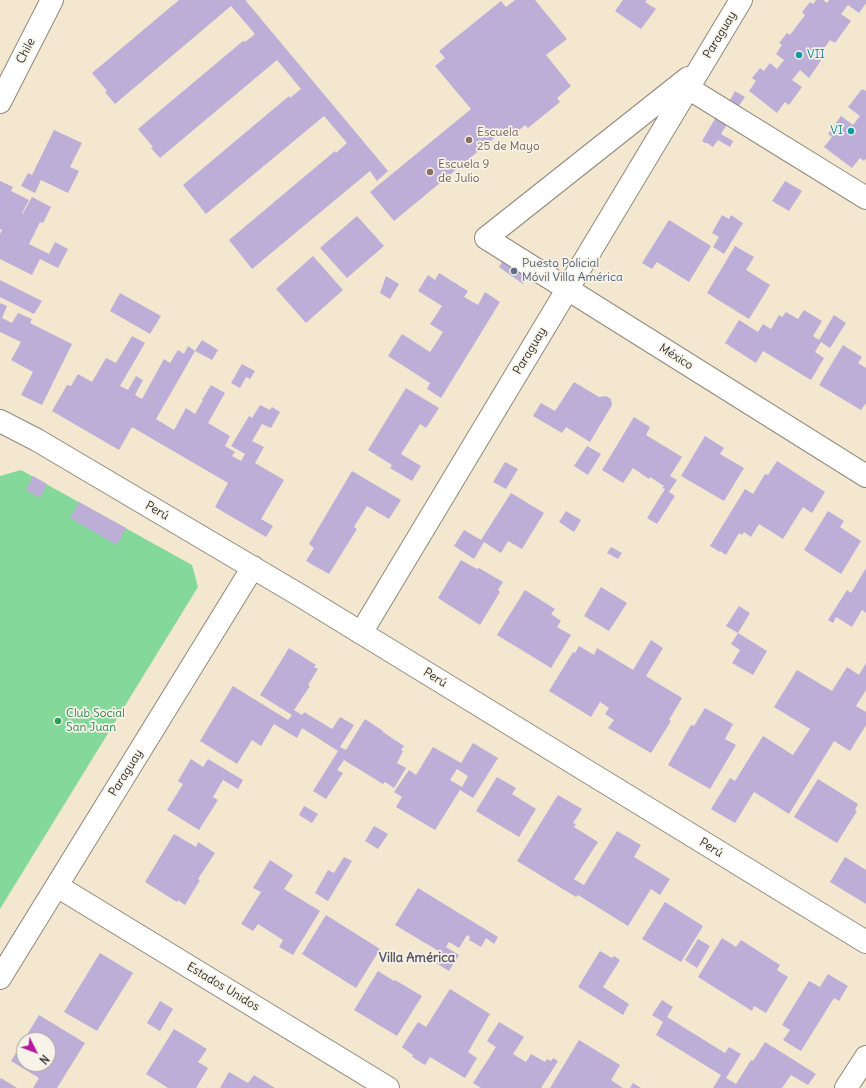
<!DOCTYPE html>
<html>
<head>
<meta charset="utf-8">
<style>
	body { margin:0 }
	#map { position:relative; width:866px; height:1088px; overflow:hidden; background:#f3e7d0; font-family:Delius,sans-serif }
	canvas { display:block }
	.north { position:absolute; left:16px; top:1032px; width:40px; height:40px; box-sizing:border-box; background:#f7f3e8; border:1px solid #a5a39c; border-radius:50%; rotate:132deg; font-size:11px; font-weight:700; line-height:16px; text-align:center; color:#2b2b2b }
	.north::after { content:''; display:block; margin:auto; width:14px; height:18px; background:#b5179e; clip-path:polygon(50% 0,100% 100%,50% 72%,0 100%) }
</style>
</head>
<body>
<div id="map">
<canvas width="866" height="1088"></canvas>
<div class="north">N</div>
</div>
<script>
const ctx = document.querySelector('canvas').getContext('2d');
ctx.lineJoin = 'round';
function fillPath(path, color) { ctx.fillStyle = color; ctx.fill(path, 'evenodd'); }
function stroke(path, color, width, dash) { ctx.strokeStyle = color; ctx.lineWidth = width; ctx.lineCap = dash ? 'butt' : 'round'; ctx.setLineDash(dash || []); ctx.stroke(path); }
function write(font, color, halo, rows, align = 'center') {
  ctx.font = font + ' Delius,sans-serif'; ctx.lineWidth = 3.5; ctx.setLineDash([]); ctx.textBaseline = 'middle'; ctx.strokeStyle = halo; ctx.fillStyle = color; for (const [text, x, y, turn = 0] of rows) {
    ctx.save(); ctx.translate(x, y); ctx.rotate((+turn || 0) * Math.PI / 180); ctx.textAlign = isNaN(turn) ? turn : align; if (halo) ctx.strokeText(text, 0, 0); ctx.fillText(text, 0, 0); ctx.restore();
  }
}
fillPath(new Path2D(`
	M21,470L192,565L198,587L0,909V476Z`), '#84d89a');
fillPath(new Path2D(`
	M179,0H247L246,1L388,171L377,181L370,171L252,269L229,240L335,151L336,153L347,143L324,116L206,214L183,185L289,96L290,98L301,89L277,60L160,158L151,148L153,147L138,129L243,41L245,42L255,34L231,6L115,104L105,92L107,91L92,73Z
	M515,0H535L567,39L546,55L571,86L557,98L560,102L528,128L525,125L510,138L504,130L394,221L370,192L471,109L435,66L445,58L439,51L501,1L506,7Z
	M623,0H647L645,2L656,9L641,29L615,11Z
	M816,0H823L827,3L829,0H866V3L859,13L848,5L841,14L851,21L835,43L830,40L818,57L822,59L809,78L800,70L792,80L802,87L789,105L785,102L777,113L749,91L756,81L752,78L760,68L764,71L770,63L777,69L784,60L776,54L782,45L779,43L787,33L790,35L805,15L802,12L810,2L813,4Z
	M862,89L866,91V158L864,161L860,158L852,168L824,147L832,137L828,134L841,116L853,125L860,116L848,107Z
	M735,91L745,97L738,107L729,102Z
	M716,117L727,124L721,134L733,141L730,147L718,140L713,147L707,143H705L702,141Z
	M54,130L82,143L70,167L79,171L68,193L41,180L35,193L21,186L28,173L32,175Z
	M0,181L13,187L11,191L29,200L22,213H23L32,197L51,207L43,223L40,222L29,244L49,254L55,242L68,249L58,268L40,259L32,275L0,259V234L2,230L0,229Z
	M785,181L802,191L789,211L772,201Z
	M722,215L729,219L731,215L743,223L724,254L713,247L719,237L712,233Z
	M357,216L384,246L347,278L320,248Z
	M669,220L711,246L689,282L657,262L652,269L642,263Z
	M735,246L754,257L746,270L770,285L749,319L707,293Z
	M313,256L343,290L306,323L276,289Z
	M504,259L528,276L523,284L499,267Z
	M439,273L468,291L464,297L478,305L485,292L500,302L441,398L427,389L430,383L388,356L402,334L430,352L443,332L430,324L442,306L418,291L428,275L435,280Z
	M386,276L399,284L390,299L380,293Z
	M0,280L42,301L34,314L0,297Z
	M120,293L161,316L150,334L110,311Z
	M0,303L7,306L2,318L12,323L18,313L32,319L30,323L72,344L42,405L21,395L33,372L11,360L21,342L0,332Z
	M804,310L822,321L813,336L819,340L834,315L846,323L830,348L821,342L815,352L824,358L811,380L763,351L756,363L725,343L739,320L758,332L763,324L771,329L779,315L782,317L786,312L798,319Z
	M132,336L145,343L120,386L128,390L136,376L143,380L135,395L142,399L164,359L170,363L178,350L184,354L188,346L195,351L156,419L174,430L186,408L195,414L203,400H202L211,385L225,393L208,423L230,436L225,446L235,452L232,456L241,461L245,454L231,446L249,416L252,418L260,405L270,410L272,407L280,412L271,428L262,424L252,441L264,447L255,463L284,480L261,519L273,526L266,537L215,507L228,483L132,427L119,450L52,411L67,385L71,386L78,374L92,382L106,358L116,363Z
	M202,340L218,350L212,360L195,351Z
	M843,345L862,357L858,363L866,368V403L861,410L819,385Z
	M242,364L255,371L250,379L246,377L240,388L231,383Z
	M574,382L599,397L606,396L611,399L612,405L590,442L566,427L562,433L533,416L541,403L555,411Z
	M406,388L439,408L426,428L420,424L401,454L421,466L412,481L390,468L392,465L368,450Z
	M634,417L650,427L646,435L682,457L670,476L677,480L669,492L675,496L657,524L647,518L665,489L662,488L664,486L650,477L649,479L633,468L623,483L602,470Z
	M705,436L724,448L720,454L744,468L724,501L681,476Z
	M587,446L601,454L588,475L574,466Z
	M777,461L825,492L812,513L803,507L783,539L759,524L751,537L744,532L742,535L739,533L726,555L720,551V552L710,546L745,489L753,494L765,474L768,475Z
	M505,462L518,469L506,489L493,482Z
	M352,471L401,500L389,519L367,506L354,527L357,529L329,574L306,561L314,548L309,544Z
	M33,476L47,484L40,498L26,490Z
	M511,493L544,513L522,549L508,541L501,553L484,542L474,559L454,546L464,530L481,540Z
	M79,502L126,528L117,545L70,518Z
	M566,511L581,520L574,532L559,522Z
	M828,511L844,521L840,527L861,541L841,574L804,550Z
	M611,547L622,553L618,559L607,553Z
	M461,560L477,569L479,568L503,582L498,590L500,592L480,625L438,598Z
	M866,568V613L862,610L852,627L836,617L833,623L828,620L847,590L851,593Z
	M601,587L627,603L609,631L584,616Z
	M525,590L555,609L551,614L561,621L557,627L571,635L551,668L497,635Z
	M739,606L750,613L738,633L726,626Z
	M738,633L767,651L753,675L732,663L740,650L731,644Z
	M651,640L663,648L646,676L682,698L669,720L671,721L651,753L608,728L614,720L605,714L609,708L600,702L591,717L549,691L573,652L575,653L579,646L594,655L597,648L633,670Z
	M289,648L316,665L314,667L318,669L308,685L310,686L294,710L302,715L304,712L332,729L340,717L354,725L340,747L346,750L365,719L383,731V732L404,746L401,750L403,751L397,763L406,768L394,788L385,782L383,784L344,760L337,770L343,773L326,799L313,791L338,751L302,728L297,738L274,724L261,746L252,740L237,764L200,741L233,686L288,720L292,715L260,695Z
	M866,663V690L856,706L866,712V725L850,751L834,741L789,814L754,792L735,823L711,809L730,778L735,781L763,736L793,755L810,729L774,707L797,670L832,691L847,667L859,675Z
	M705,708L733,724L725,739L736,745L710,789L668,765L691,725L694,726Z
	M473,743L498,758L473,798L460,790L435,830L396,807L402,797L394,792L409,770L416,775L433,747L461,763ZM457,769L468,776L462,787L450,780Z
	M191,759L203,767L208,759L243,780L238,789L223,780L213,797L218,800L199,830L167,810L183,784L178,781Z
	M497,777L516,788L512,794L536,809L519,837L476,811Z
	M818,779L858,804L855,810L857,811L837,843L794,817Z
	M558,795L582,809L573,823L576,824L574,827L598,842L574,879L584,885L617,831L641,845L634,857L670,879L660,895L651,889L628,926L578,895L576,897L517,861Z
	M304,806L318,814L312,823L299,815Z
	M374,826L388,834L378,849L365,841Z
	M174,834L196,847L198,842L215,853L198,879L200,880L185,905L178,900L177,902L145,882Z
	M344,857L352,861L328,901L315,893L328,870L334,873Z
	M845,857L866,870V904L830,882Z
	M270,860L293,875L284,889L320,911L293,955L279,947L283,940L258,924L253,931L241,924L261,892L253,888Z
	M418,888L498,937L494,944L486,938L481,947L469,940L470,937L467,935L459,948L449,942L446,947L459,955L449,971L436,963L442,953L395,925Z
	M665,902L703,926L681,962L642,939Z
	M326,915L380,949L356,988L302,954Z
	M722,938L736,947L741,940L780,965L777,970L788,977L766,1013L754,1006L752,1011L698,977Z
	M698,939L710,946L697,968L685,960Z
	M600,951L612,958L614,956L620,960L603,987L629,1004L623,1015L578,987Z
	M100,953L133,973L97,1031L64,1012Z
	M378,971L394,981L395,980L422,996L397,1036L354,1010Z
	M828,974L848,986L839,1001L834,998L801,1051L783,1040L790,1030L782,1025L809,981L820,987Z
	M450,989L490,1014L468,1052L477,1058L465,1078L430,1057L425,1065L412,1057L413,1055L403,1048L402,1047L418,1022L426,1027Z
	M662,1000L673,1007L667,1017L725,1053L729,1047L741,1054L726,1078L736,1084L751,1060L753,1061L765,1042L816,1074L808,1085L791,1075L782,1088H713L721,1075L656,1035L663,1022L652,1015Z
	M160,1001L173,1009L160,1031L147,1023Z
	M39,1015L85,1043L57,1088H33L39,1078L11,1061ZM24,1040H48V1064H24Z
	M499,1022L524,1037L513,1054L526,1062L531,1054L545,1062L547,1059L551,1061L553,1058L558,1061L541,1088H481L473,1083L496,1047L487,1041Z
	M174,1029L207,1049L198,1062L208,1068L196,1088H168L146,1074Z
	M579,1040L620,1065L611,1080L623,1088H550Z
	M229,1072L248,1083L254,1075L275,1088H220Z
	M1,1078L17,1088H0V1080Z
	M633,1083L641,1088H630Z`), '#bdaed8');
const minor = new Path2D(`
	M688,78L486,238L866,476
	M688,88L866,198
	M0,102L52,0
	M0,421L37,440L301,596L866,942
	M361,633L741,0
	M57,886L388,1088
	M0,978L253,567
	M846,1088L866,1057`);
stroke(minor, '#8f897e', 24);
stroke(minor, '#fff', 22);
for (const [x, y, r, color] of [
	[799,55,4,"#0f9aa8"],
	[851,131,4,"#0f9aa8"],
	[469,140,4,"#8d6e63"],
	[430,172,4,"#8d6e63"],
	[514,271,4,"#5c6f8a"],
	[58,721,4,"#2e9e5b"]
]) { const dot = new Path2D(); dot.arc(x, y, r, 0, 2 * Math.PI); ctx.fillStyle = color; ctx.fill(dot); stroke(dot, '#f7f3e8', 1.5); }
write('12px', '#2b2b2b', '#f7f3e8', [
	["Paraguay",720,35,-59],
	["Chile",26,51,-63],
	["Paraguay",530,351,-59],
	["México",676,357,32],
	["Perú",157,511,30],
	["Perú",435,678,32],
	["Paraguay",126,773,-58],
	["Perú",711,848,32],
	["Estados Unidos",223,987,31]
]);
write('12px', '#0d838f', '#f7f3e8', [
	["VII",807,55],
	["VI",843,131,"right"]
], 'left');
write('12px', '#785e54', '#f7f3e8', [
	["Escuela",477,133],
	["25 de Mayo",477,147],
	["Escuela 9",438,165],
	["de Julio",438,179]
], 'left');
write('12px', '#4e5e75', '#f7f3e8', [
	["Puesto Policial",522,264],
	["Móvil Villa América",522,278]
], 'left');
write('12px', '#27864d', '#f7f3e8', [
	["Club Social",66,714],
	["San Juan",66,728]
], 'left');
write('bold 13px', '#5e5968', '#f7f3e8', [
	["Villa América",417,958]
]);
</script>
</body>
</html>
